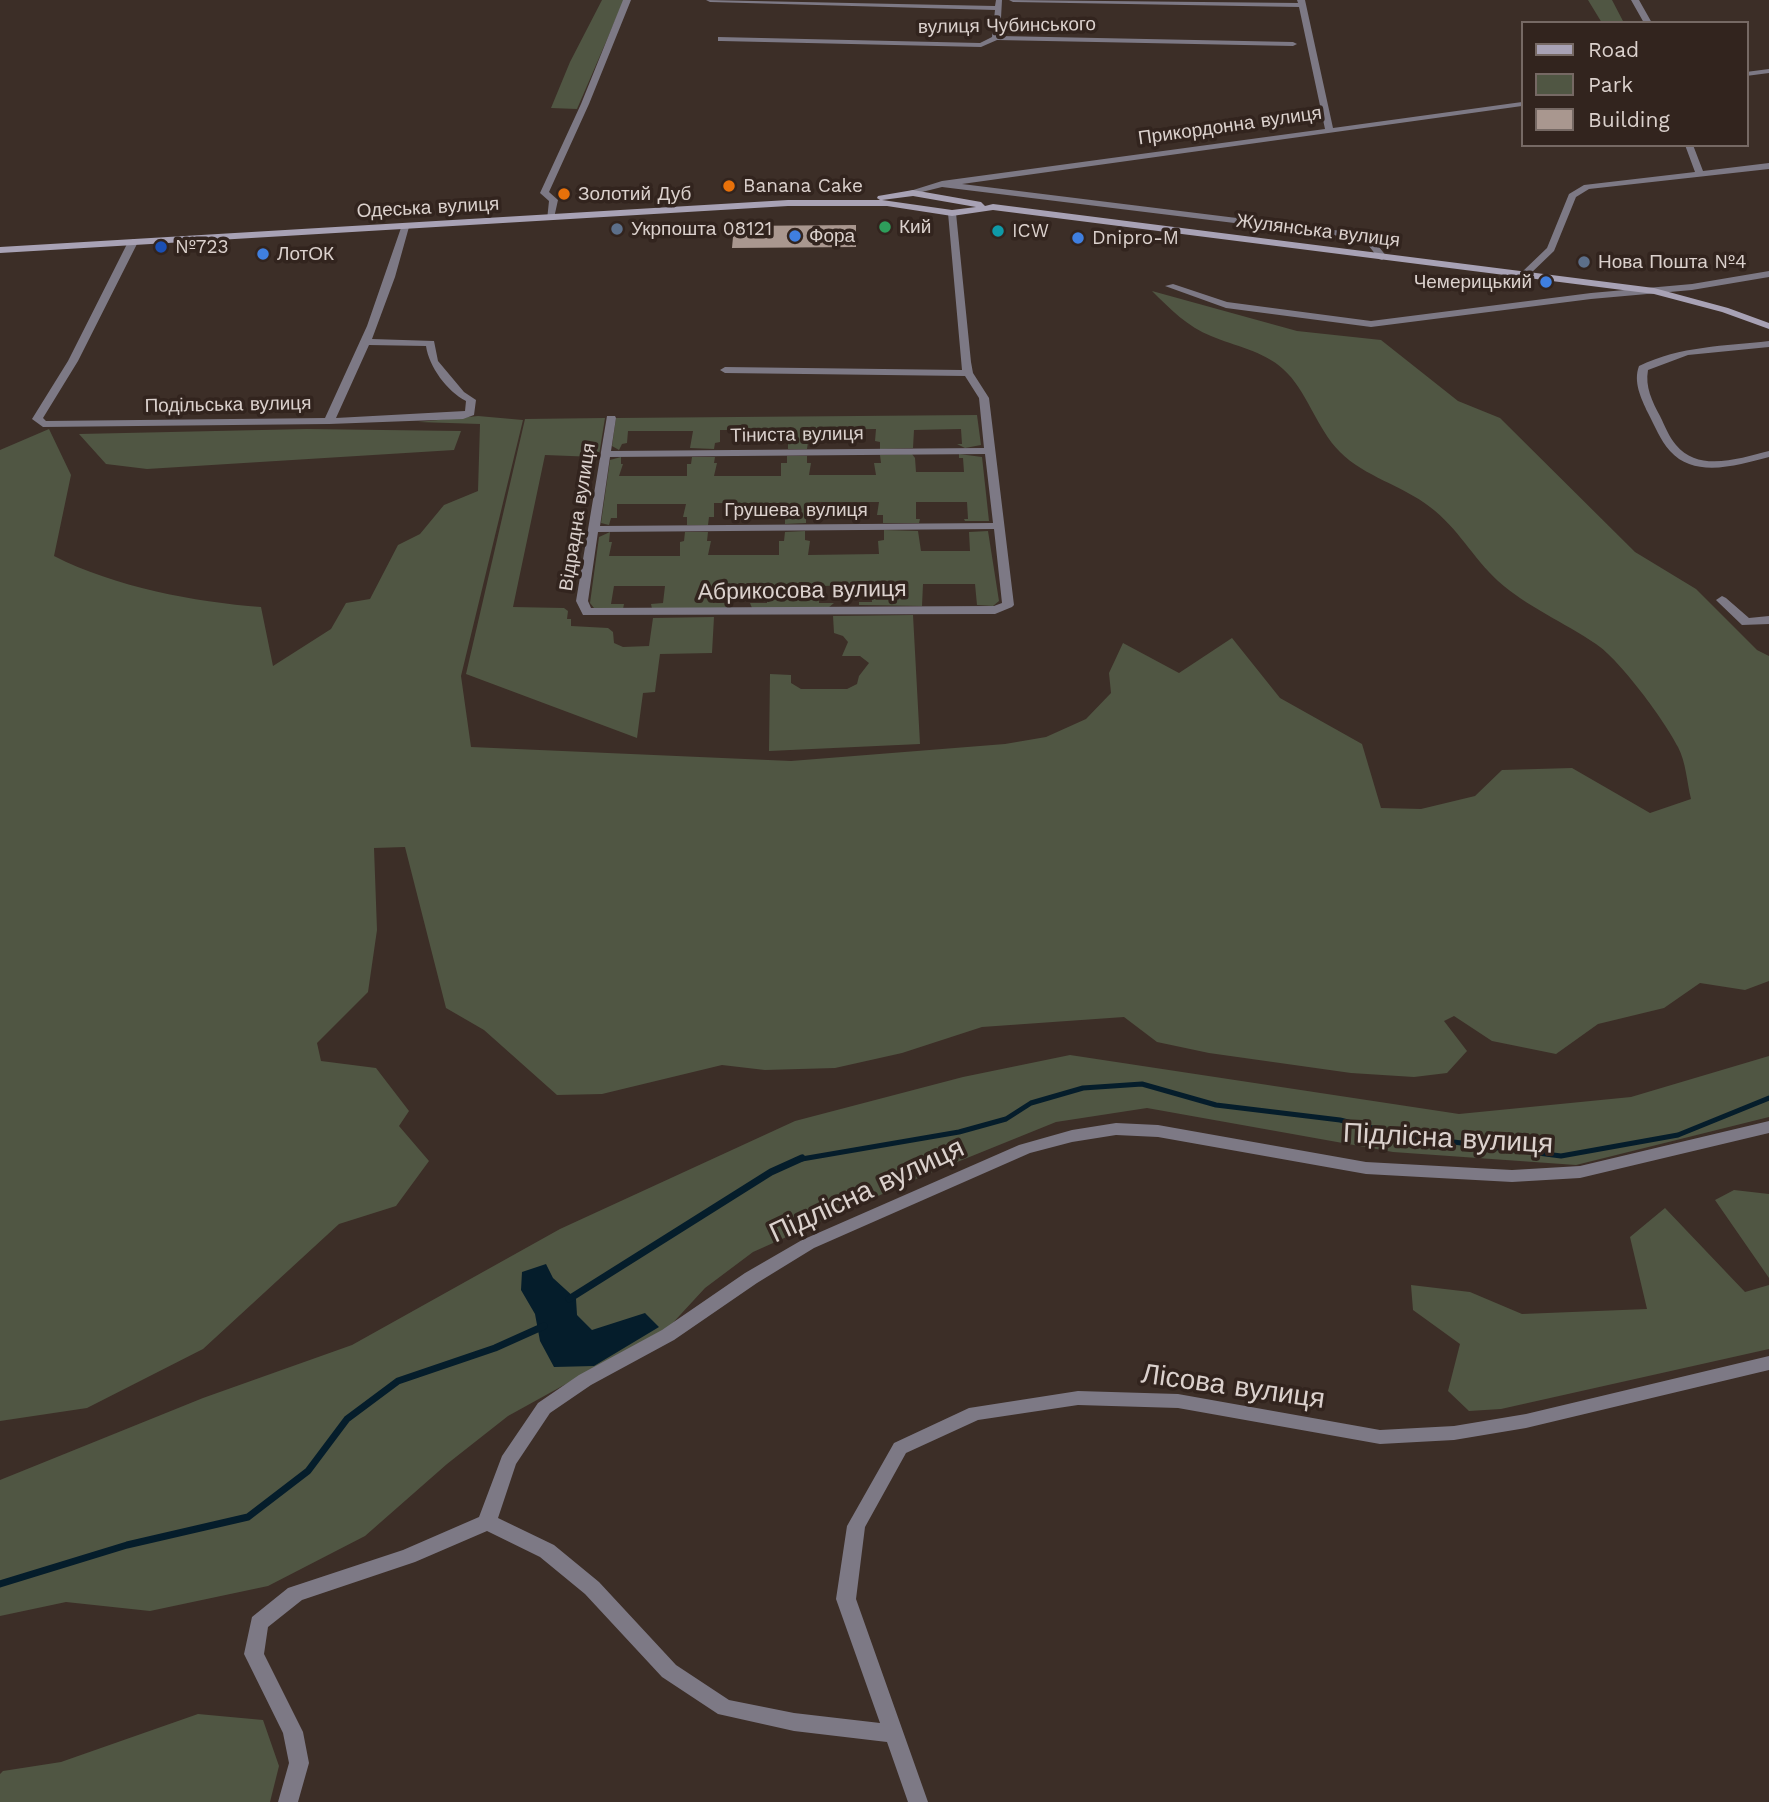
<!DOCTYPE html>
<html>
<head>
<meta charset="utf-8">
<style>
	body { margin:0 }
	#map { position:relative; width:1769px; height:1802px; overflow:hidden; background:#3c2e27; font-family:"Work Sans",sans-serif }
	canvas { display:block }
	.legend { position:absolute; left:1521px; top:21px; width:228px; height:126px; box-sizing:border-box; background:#32241e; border:2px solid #766964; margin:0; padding:9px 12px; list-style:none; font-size:21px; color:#dbd1cd }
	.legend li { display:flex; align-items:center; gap:14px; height:35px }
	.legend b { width:35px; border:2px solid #766964 }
</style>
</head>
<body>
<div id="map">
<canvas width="1769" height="1802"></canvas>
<ul class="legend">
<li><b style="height:9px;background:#a8a2b5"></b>Road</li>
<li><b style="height:19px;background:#505643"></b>Park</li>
<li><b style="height:19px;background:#a9978f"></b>Building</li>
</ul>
</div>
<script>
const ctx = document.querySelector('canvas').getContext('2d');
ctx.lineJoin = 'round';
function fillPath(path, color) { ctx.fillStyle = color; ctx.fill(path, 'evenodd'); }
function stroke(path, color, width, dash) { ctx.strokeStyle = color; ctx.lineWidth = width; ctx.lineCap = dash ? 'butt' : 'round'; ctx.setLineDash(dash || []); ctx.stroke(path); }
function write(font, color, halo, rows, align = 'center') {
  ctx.font = font + ' "Work Sans",sans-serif'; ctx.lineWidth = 7; ctx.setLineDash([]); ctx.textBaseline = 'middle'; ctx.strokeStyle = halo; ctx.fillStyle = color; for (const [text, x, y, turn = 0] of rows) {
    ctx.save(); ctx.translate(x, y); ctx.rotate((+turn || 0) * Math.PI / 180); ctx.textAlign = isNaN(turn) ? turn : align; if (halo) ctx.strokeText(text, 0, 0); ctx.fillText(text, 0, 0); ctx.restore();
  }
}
fillPath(new Path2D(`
	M602,0H624L577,109L551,108L570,62Z
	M1588,0H1612L1624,23H1602Z
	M1152,291L1297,331L1381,340L1458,401L1500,418L1635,552L1696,589L1757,650L1769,656V981L1745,990L1700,983L1664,1008L1598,1024L1556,1054L1492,1041L1454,1016L1444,1021L1467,1051L1447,1073L1414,1077L1351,1073L1209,1053L1157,1042L1124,1017L982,1027L902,1053L835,1068L765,1070L722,1065L602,1094L557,1095L484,1030L446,1008L405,847L374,848L377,930L368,992L317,1043L321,1061L376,1068L409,1111L399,1126L429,1161L396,1206L339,1224L203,1349L87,1408L0,1421V450L49,429L71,475L54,556C115,587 194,602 261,607L273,666L331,629L346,603L370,599L398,545L420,534L444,505L478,491L480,424L418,422L478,416L523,420L461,676L471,747L791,761L1005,744L1046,737L1086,719L1111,693L1109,673L1123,643L1179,673L1232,638L1280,698L1362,744L1381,808L1421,809L1475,796L1502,770L1572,768L1650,813L1691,799C1687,783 1686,762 1678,747C1665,721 1620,660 1596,644C1564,622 1527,607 1498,581C1473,558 1458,528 1430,507C1402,485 1365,477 1340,452C1316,428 1307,390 1283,369C1264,351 1234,346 1211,336C1188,327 1170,309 1152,291Z
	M977,415L981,445L965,448L957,444H962L961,429L914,430L913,448L880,449V442L875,441L876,429L811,430L812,442H808L807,449H788V442H783L785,430H720V442L715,443L714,449L690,448L693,431H628L627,443L622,444L619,450L612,446L616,418Z
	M605,418L599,455L596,457L545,455L513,607L564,608L568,611L567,619H571V626L608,628L613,632L614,643L623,647L649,646L653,618L714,617L712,653L660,654L655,692L643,693L637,738L466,674L525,419Z
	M307,429L461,431L454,450L147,469L106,464L79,434Z
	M912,454L915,458L916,472H964L963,458H959V454L982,457L989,521H965L964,519H968L967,502H916V519H920L919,523H883V515H877L879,502H810L811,516H806V523L785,524V516H780L783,503H714V517H709L708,525H687V517H683L686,504H617V518H611L609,525L601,523L610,460L621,457V464H623L619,476H687V464H691L692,457H715L714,463H717L714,476H781V463H787V456H807V463H811L809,475H876L874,463H881L880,455Z
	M884,530L918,531L921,551H970L969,532L988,531L999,601L993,606L977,605L975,584H923L922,606L859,605V602H872L871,585L820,586L819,603H834L828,608H752L750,603H767L768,586H715L713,603H729L726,609H652L651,604L663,603L665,586H614L611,604H624L623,609L594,608L590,603L599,537L610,532L609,542H612L609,556H680V542L684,541L685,532H708L707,541H711L708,555H779V541H784L785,532L805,531V540L810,541L808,555L879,554L878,541L884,540Z
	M913,615L920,744L769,751L770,674L791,675V683L801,689H847L857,684L859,676L869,663L860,656H842L848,642L843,636L834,633L833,616Z
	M1070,1055L1459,1114L1631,1097L1769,1056V1117L1576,1165L1393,1152L1147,1108L1056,1122L925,1175L753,1252L705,1288L669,1327L508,1416L447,1464L365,1536L268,1586L150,1611L66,1602L0,1616V1480L203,1398L352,1345L560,1229L795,1121L963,1077Z
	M1734,1190L1769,1194V1278L1715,1200Z
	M1665,1208L1745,1292L1769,1285V1349L1501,1409L1469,1411L1448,1391L1460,1344L1413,1310L1411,1285L1470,1292L1522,1314L1647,1309L1630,1237Z
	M198,1714L263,1720L279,1766L270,1802H0V1774L3,1771L61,1762Z`), '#505643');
fillPath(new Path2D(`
	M546,1264L553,1278L576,1299L577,1315L592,1330L645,1313L659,1327L594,1366L554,1367L540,1341L535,1314L521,1290L522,1272Z`), '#051d2b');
stroke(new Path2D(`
	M796,1160L959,1132L1006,1119L1031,1103L1083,1088L1142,1084L1216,1105L1340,1120L1400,1135L1561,1156L1678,1135L1769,1098`), '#051d2b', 5);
stroke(new Path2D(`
	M569,1299L771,1172L802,1158
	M0,1584L127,1545L248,1517L308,1471L347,1419L398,1381L495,1348L544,1326`), '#051d2b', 7);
fillPath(new Path2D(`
	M856,225V247L732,248L734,226Z`), '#a9978f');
fillPath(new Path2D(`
	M623,0H631L589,104L549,192L558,200L554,218L547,220L549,201L540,193L581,104Z
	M706,0L995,6L996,0H1002L1000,36L1293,42L1297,44L1293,46L997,40L981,47L721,41H718V37L980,43L992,37L995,10L710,2Z
	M1009,0L1298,3L1297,0H1305L1333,128L1522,102V106L962,184L1350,232L1375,242L1387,257L1382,260L1379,259L1369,246L1348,237L942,187L910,195V191L942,181L1325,129L1299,7L1013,2Z
	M1631,0H1639L1652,23H1644Z
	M1769,69V73L1746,76V72Z
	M1685,145H1693L1703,171L1769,163V169L1589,189L1576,197L1554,251L1528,276H1522V272L1547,248L1569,194L1584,185L1695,172Z
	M952,210L956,213L971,362L973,373L989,398L1014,605L1012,607L995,614L583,615L576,601L607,416H615L616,418L611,451L984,448L979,398L965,376L725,373L720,370L725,367L962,370L948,213ZM985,454L993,523L600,526L610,457ZM994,529L1002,603L994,606L591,608L588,601L598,532Z
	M402,225L409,227L395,277L372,339L434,341L438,361L464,392L476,400L474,415L463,419L329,424L43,427L32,419L68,361L128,242L133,239L138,242L78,361L43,418L46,421L325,418L367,326ZM369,345L426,346C429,367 447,391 466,401L465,411L336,418Z
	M1769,271V277L1692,290L1591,299L1371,327L1226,308L1165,286L1173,284L1227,302L1371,321L1591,293L1692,284Z
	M1769,341V347L1688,355L1648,370C1645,387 1652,401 1660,416C1665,426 1669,437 1676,445C1699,473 1740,458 1769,451V457C1738,465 1695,479 1670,451C1660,440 1655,426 1648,413C1641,398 1633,382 1639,366C1680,346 1725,346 1769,341Z
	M1722,596L1726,598L1749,618L1769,616V624L1742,625L1718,602L1716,600Z
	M1769,1121V1133L1580,1178L1512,1182L1366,1174L1158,1137L1116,1135L1072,1142L1030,1153L814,1248L757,1283L674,1340L591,1385L550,1413L516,1464L498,1518L554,1545L599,1582L676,1665L729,1700L794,1713L880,1723L836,1599L847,1526L894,1443L969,1408L1078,1391L1178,1394L1380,1430L1454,1426L1526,1414L1769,1356V1370L1526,1428L1454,1440L1380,1444L1178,1408L1078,1405L978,1420L906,1453L865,1527L856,1599L928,1802H908L887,1742L794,1731L718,1714L662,1677L585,1594L540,1557L487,1531L415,1562L302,1600L268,1627L264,1654L303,1732L309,1763L298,1802H278L289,1763L283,1733L244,1654L252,1617L288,1588L403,1550L479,1517L502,1456L538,1403L579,1375L662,1330L745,1273L802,1240L1019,1145L1072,1130L1116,1123L1158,1125L1366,1162L1512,1170L1580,1166Z`), '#7d7985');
fillPath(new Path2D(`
	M913,190L981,202L985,206L993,204L1654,288L1728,308L1769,323V329L1722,312L1654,294L993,210L952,216L887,206H788L0,253V247L788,200H880L877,198L878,196ZM913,196L976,207L952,210L882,200Z`), '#a8a2b5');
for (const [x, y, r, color] of [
	[729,186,7,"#e8710a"],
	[564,194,7,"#e8710a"],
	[885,227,7,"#2e9e5b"],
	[617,229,7,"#5c6f8a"],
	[998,231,7,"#0f9aa8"],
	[795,236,7,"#3f7fe0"],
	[1078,238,7,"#3f7fe0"],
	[161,247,7,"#1a4fb4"],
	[263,254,7,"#3f7fe0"],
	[1584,262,7,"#5c6f8a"],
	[1546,282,7,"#3f7fe0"]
]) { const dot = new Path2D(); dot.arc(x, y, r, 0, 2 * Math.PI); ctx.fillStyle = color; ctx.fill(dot); stroke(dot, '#32241e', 2.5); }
write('19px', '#dbd1cd', '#32241e', [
	["вулиця Чубинського",1007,26,-1],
	["Прикордонна вулиця",1230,126,-8],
	["Одеська вулиця",428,208,-3],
	["Жулянська вулиця",1318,231,7],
	["Подільська вулиця",228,405,-1],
	["Тіниста вулиця",797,435,-1],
	["Грушева вулиця",796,510],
	["Відрадна вулиця",578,517,-81]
]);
write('19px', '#dbd1cd', '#32241e', [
	["Banana Cake",743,186],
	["Золотий Дуб",578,194],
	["Кий",899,227],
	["Укрпошта 08121",631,229],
	["ICW",1012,231],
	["Фора",809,236],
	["Dnipro-M",1092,238],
	["№723",175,247],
	["ЛотОК",277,254],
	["Нова Пошта №4",1598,262],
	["Чемерицький",1532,282,"right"]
], 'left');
write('23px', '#dbd1cd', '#32241e', [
	["Абрикосова вулиця",802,591,-1]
]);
write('28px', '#dbd1cd', '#32241e', [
	["Підлісна вулиця",1448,1139,3],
	["Підлісна вулиця",867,1191,-25],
	["Лісова вулиця",1233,1387,8]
]);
</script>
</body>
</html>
